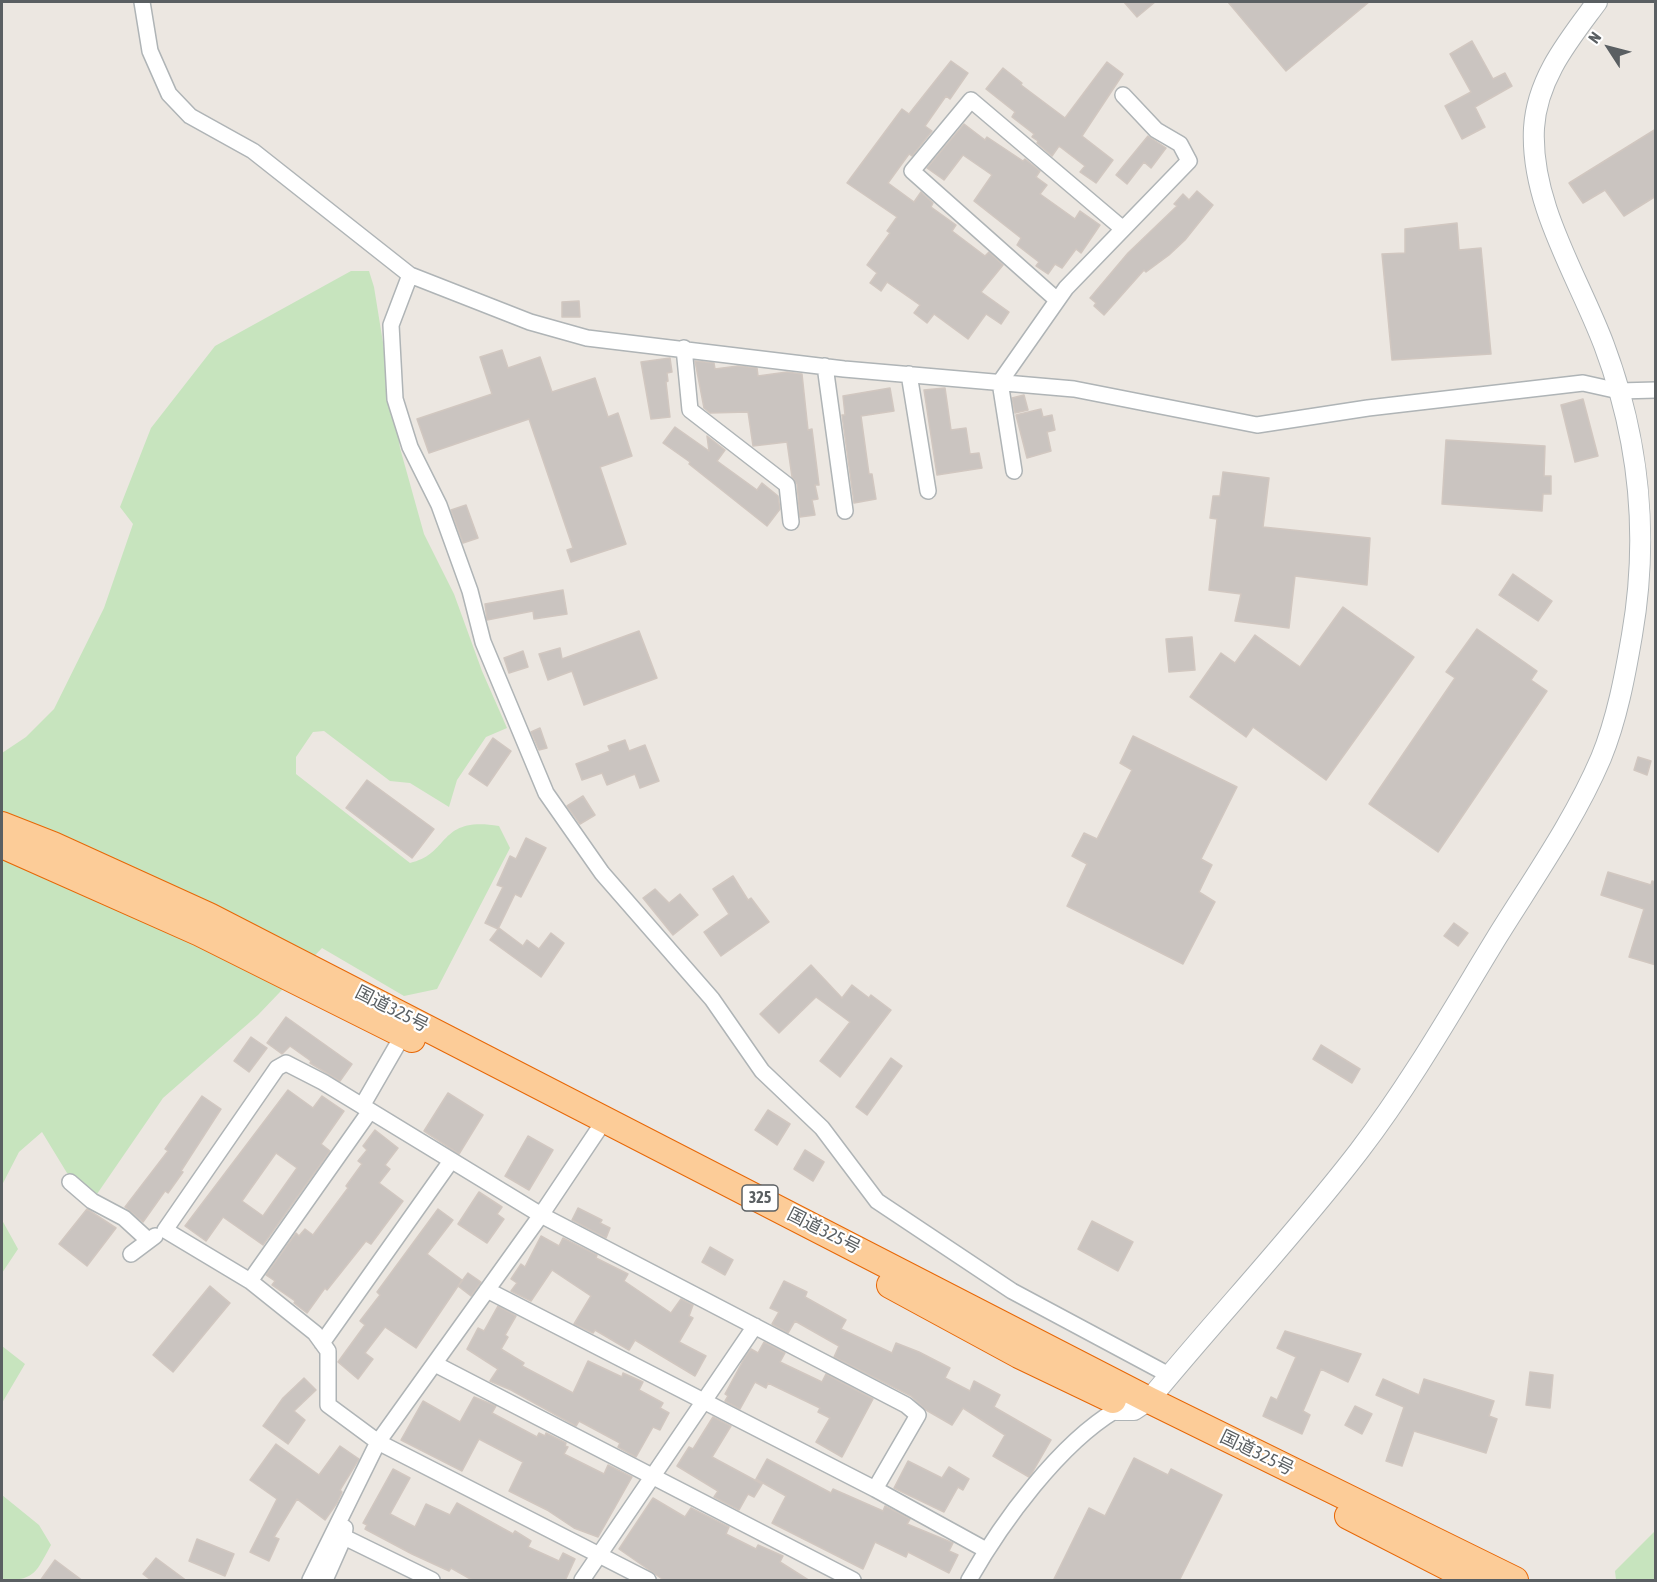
<!DOCTYPE html>
<html>
<head>
<meta charset="utf-8">
<style>
	body { margin:0 }
	#map { position:relative; width:1657px; height:1582px; overflow:hidden; background:#ece7e1; font-family:"Asap Condensed",sans-serif }
	canvas { display:block }
	.frame { position:absolute; inset:0; border:3px solid #5a5f62; pointer-events:none }
	.north { position:absolute; left:1579px; top:18px; width:60px; height:60px; -webkit-text-stroke:4px #fff; paint-order:stroke; rotate:306deg; font-size:16px; font-weight:700; line-height:24px; text-align:center; color:#5a5f62 }
	.north::after { content:''; display:block; margin:auto; width:21px; height:27px; background:#5a5f62; clip-path:polygon(50% 0,100% 100%,50% 72%,0 100%) }
</style>
</head>
<body>
<div id="map">
<canvas width="1657" height="1582"></canvas>
<div class="frame"></div>
<div class="north">N</div>
</div>
<script>
const ctx = document.querySelector('canvas').getContext('2d');
ctx.lineJoin = 'round';
function fillPath(path, color) { ctx.fillStyle = color; ctx.fill(path, 'evenodd'); }
function stroke(path, color, width, dash) { ctx.strokeStyle = color; ctx.lineWidth = width; ctx.lineCap = dash ? 'butt' : 'round'; ctx.setLineDash(dash || []); ctx.stroke(path); }
function write(font, color, halo, rows, align = 'center') {
  ctx.font = font + ' "Asap Condensed","Noto Sans JP",sans-serif'; ctx.lineWidth = 4.5; ctx.setLineDash([]); ctx.textBaseline = 'middle'; ctx.strokeStyle = halo; ctx.fillStyle = color; for (const [text, x, y, turn = 0] of rows) {
    ctx.save(); ctx.translate(x, y); ctx.rotate((+turn || 0) * Math.PI / 180); ctx.textAlign = isNaN(turn) ? turn : align; if (halo) ctx.strokeText(text, 0, 0); ctx.fillText(text, 0, 0); ctx.restore();
  }
}
fillPath(new Path2D(`
	M351,271H369L374,287L400,448L424,534L454,594L482,671L507,728L486,737L457,780L449,807L410,783L390,781L324,731L313,732L296,757V774L410,863C451,854 437,816 499,826L510,848L437,989L404,996L322,948L258,1015L163,1098L97,1194L67,1173L42,1132L19,1152L2,1185V753L26,737L54,709L104,608L133,524L120,507L151,428L215,346Z
	M2,1220L18,1249L2,1273Z
	M2,1346L25,1364L2,1403Z
	M2,1495L39,1525L51,1545C36,1572 35,1581 2,1580Z
	M1655,1531V1580H1616L1615,1571Z`), '#c7e4be');
const building = new Path2D(`
	M1124,2H1155L1137,17Z
	M1228,2H1369L1286,71Z
	M1472,41L1493,79L1505,73L1512,86L1475,107L1485,127L1462,139L1445,106L1471,92L1450,54Z
	M951,61L968,73L950,99L946,96L925,126L932,131L912,156L909,154L888,183L914,202L921,192L933,203L931,207L956,225L952,231L985,256L989,252L1003,265L981,292L1009,312L1001,324L986,314L968,339L934,314L927,323L914,313L920,305L887,282L881,291L870,283L877,273L867,265L890,233L887,231L897,217L847,183L902,109L909,114Z
	M1107,62L1123,74L1082,136L1113,160L1096,183L1080,172L1085,166L1059,146L1052,156L1037,143L1038,141L1032,137L1034,134L1012,117L1015,112L986,89L1003,68L1022,83L1021,85L1065,118Z
	M964,124L985,140L987,137L1023,161L1025,159L1040,171L1036,177L1047,185L1040,194L1075,219L1080,211L1100,225L1081,253L1076,249L1062,268L1055,264L1048,274L1036,266L1039,262L1017,245L1021,238L974,201L992,175L963,155L944,180L927,168Z
	M1656,129V196L1624,216L1605,190L1583,203L1569,183Z
	M1148,136L1166,148L1151,168L1144,162L1127,184L1116,175Z
	M1197,191L1213,205L1185,240L1169,255L1146,272L1144,270L1104,315L1094,306L1096,303L1090,298L1128,253L1177,206L1174,204L1183,194L1189,200Z
	M1457,223L1459,250L1481,248L1491,354L1392,360L1382,254L1405,253V229Z
	M579,301L580,317H562V302Z
	M502,350L508,368L540,357L552,392L595,378L608,417L618,413L632,456L600,467L626,544L571,562L567,550L573,548L529,419L429,453L417,419L492,394L480,357Z
	M670,358L672,372L667,373L668,381L666,382L670,417L651,419L641,362Z
	M695,361L714,363L715,369L738,366L757,368L758,376L787,372L802,374L808,430L812,429L819,485H815L818,499L812,500L815,515L800,517L797,484L792,477L787,442L753,446L748,412L710,413L704,408Z
	M890,388L894,411L861,416L869,474H872L876,499L854,503L842,415H845L843,396Z
	M945,388L951,430L966,428L970,454L979,453L982,468L937,475L924,390Z
	M1024,395L1028,410L1015,413L1012,398Z
	M1583,399L1598,456L1575,462L1561,405Z
	M1041,409L1043,417L1052,415L1055,430L1047,432L1051,451L1027,458L1016,415Z
	M675,427L709,451L707,436L725,450L717,461L757,490L762,483L778,496L780,509L767,526L689,464L690,462L663,443Z
	M1446,440L1545,446L1544,476H1551V494H1543L1542,511L1442,504Z
	M1223,472L1269,478L1263,527L1370,538L1367,585L1295,576L1289,628L1235,621L1241,594L1209,590L1217,519L1210,518L1213,496H1220Z
	M466,505L478,538L463,543L451,510Z
	M1513,574L1552,601L1538,621L1499,595Z
	M563,590L567,614L534,619L533,611L487,620L485,604Z
	M1343,607L1414,657L1326,780L1253,727L1246,737L1190,697L1221,653L1235,663L1255,635L1300,667Z
	M1477,629L1537,671L1531,680L1547,691L1438,852L1369,804L1455,678L1446,672Z
	M639,631L657,678L584,705L572,671L548,680L539,654L560,648L562,659Z
	M1192,637L1195,670L1169,672L1166,639Z
	M523,651L528,667L509,673L504,658Z
	M540,728L547,748L539,750L531,732Z
	M1133,736L1237,787L1201,859L1212,865L1199,892L1215,902L1183,964L1067,906L1087,864L1072,856L1084,833L1097,839L1132,770L1120,763Z
	M493,738L511,751L487,786L469,774Z
	M625,740L629,751L645,745L659,781L640,788L635,774L607,785L602,773L582,780L576,764L610,751L608,746Z
	M1638,757L1651,761L1647,775L1634,770Z
	M367,780L434,829L412,858L346,808Z
	M583,796L595,815L580,824L567,806Z
	M526,838L546,848L521,897L515,894L498,929L485,923L503,887L497,885L510,856L516,859Z
	M1608,872L1651,885L1652,881L1656,882V965L1629,957L1644,909L1601,895Z
	M733,876L748,900L751,898L769,922L721,956L704,932L729,914L713,889Z
	M655,889L669,903L680,894L698,915L673,935L643,898Z
	M1454,923L1468,933L1458,946L1444,936Z
	M499,928L523,946L527,940L539,949L551,933L564,943L541,977L490,940Z
	M811,965L842,998L852,985L869,998L871,995L891,1010L840,1077L820,1061L850,1022L816,997L779,1033L760,1014Z
	M286,1017L352,1064L340,1081L310,1063L311,1061L290,1046L282,1054L267,1043Z
	M251,1037L267,1048L249,1072L234,1061Z
	M1321,1045L1360,1069L1352,1083L1313,1059Z
	M891,1058L902,1066L867,1115L856,1107Z
	M288,1090L313,1108L322,1096L344,1111L321,1144L330,1151L263,1245L223,1217L206,1241L185,1226ZM276,1153L297,1168L263,1216L242,1201Z
	M448,1093L483,1115L459,1154L424,1131Z
	M202,1096L221,1109L181,1171L183,1172L168,1193L165,1191L143,1222L125,1207L168,1151L165,1149Z
	M768,1110L790,1124L777,1145L755,1130Z
	M375,1130L398,1148L385,1165L390,1169L379,1183L403,1201L371,1244L366,1241L327,1290L325,1288L307,1313L294,1303L295,1301L272,1285L275,1281L266,1275L296,1233L299,1236L305,1229L313,1235L348,1188L346,1186L362,1164L358,1161L367,1150L363,1146Z
	M528,1136L553,1150L529,1190L505,1176Z
	M805,1150L824,1162L813,1181L794,1169Z
	M479,1192L502,1207L497,1214L504,1219L487,1243L458,1224Z
	M578,1208L602,1220L600,1223L610,1228L606,1238L572,1220Z
	M87,1209L116,1228L87,1266L59,1244Z
	M438,1209L453,1220L427,1254L462,1280L459,1285L468,1273L481,1282L471,1296L458,1286L416,1348L385,1327L365,1353L373,1359L358,1379L338,1362L365,1325L360,1321L380,1295L377,1292Z
	M1092,1221L1133,1242L1118,1271L1078,1249Z
	M541,1236L559,1246L563,1238L597,1255L596,1258L628,1274L624,1281L671,1313L681,1299L693,1305L689,1316L693,1318L679,1342L706,1356L695,1376L635,1340L629,1350L595,1330L593,1333L574,1324L591,1296L552,1270L531,1301L511,1291L517,1283L511,1279L521,1264L525,1267Z
	M710,1247L733,1260L725,1275L702,1262Z
	M784,1281L807,1292L805,1297L846,1320L841,1329L892,1353L896,1343L919,1352L950,1368L945,1378L970,1391L974,1381L1000,1395L994,1407L1051,1440L1032,1473L1029,1477L993,1456L1005,1435L963,1408L952,1425L926,1410L911,1396L834,1357L839,1346L795,1321L788,1333L772,1324L779,1312L770,1308Z
	M210,1286L230,1303L173,1372L153,1355Z
	M498,1306L516,1316L505,1335L508,1337L501,1349L524,1363L522,1366L573,1393L588,1361L622,1377L623,1373L643,1382L639,1390L663,1403L660,1408L669,1413L660,1430L653,1427L636,1457L618,1447L620,1443L579,1421L576,1426L511,1390L490,1381L498,1369L467,1349L478,1328L484,1331Z
	M1285,1331L1361,1354L1348,1382L1321,1369L1303,1411L1310,1415L1302,1434L1263,1416L1271,1397L1277,1400L1296,1357L1277,1348Z
	M764,1342L785,1353L780,1362L822,1382L826,1374L873,1399L842,1457L816,1442L830,1418L818,1412L820,1408L768,1383L766,1388L755,1382L740,1409L725,1401L728,1396L725,1394L744,1359L751,1349L758,1353Z
	M1530,1372L1553,1375L1550,1408L1526,1405Z
	M304,1378L316,1390L294,1411L305,1420L288,1444L263,1426L283,1398Z
	M1383,1379L1419,1395L1424,1379L1494,1401L1489,1416L1497,1419L1486,1453L1414,1431L1402,1466L1386,1461L1404,1407L1376,1395Z
	M474,1397L496,1406L492,1413L537,1437L539,1433L545,1436L546,1433L566,1443L565,1446L568,1447L564,1454L604,1474L608,1465L632,1477L598,1537L574,1528L547,1510L509,1491L523,1462L479,1439L462,1471L401,1440L423,1401L460,1422Z
	M1355,1406L1372,1414L1362,1434L1345,1425Z
	M713,1417L731,1426L712,1457L762,1484L754,1497L748,1494L739,1510L714,1497L718,1491L677,1466L689,1447L693,1449Z
	M276,1444L319,1475L340,1446L359,1459L340,1490L342,1492L337,1503L325,1520L297,1499L274,1537L279,1539L269,1561L250,1552L277,1499L250,1480Z
	M1134,1458L1168,1475L1171,1469L1222,1495L1179,1581H1053L1089,1508L1105,1516Z
	M767,1459L831,1493L833,1489L883,1511L885,1506L910,1519L907,1524L953,1543L949,1551L958,1555L949,1573L908,1552L906,1557L875,1542L863,1569L772,1523L786,1496L756,1479Z
	M908,1461L942,1478L949,1467L969,1479L963,1490L958,1487L944,1512L894,1488Z
	M393,1469L410,1478L390,1514L415,1527L426,1504L450,1515L457,1503L513,1534L515,1531L531,1541L528,1547L559,1561L563,1553L575,1559L565,1581H474L451,1568L449,1571L412,1554L365,1529L367,1525L363,1523Z
	M653,1498L685,1517L691,1508L729,1527L726,1534L756,1549L758,1545L783,1556L780,1562L810,1581H665L619,1549Z
	M197,1539L234,1554L225,1576L189,1561Z
	M156,1558L187,1581H152L143,1574Z
	M55,1560L83,1581H40Z`);
fillPath(building, '#cac4c0');
stroke(building, '#d1c7c0', 1.5);
const minor = new Path2D(`
	M142,2L150,51L169,94L190,116L253,151L410,275L530,322L587,338L844,369L1074,389L1257,425L1368,408L1583,383L1619,391L1656,390
	M410,275L391,325L395,399L410,447L439,505L470,591L483,642L546,793L602,873L712,999L762,1071L822,1128L877,1201L1012,1291L1169,1375
	M1057,300L912,171L971,100L1123,229
	M684,348L690,410L787,485L791,522
	M825,366L845,511
	M909,374L928,491
	M1014,471L1000,382L1066,288L1189,161L1180,144L1156,130L1123,95
	M362,1106L407,1028
	M70,1182L92,1201L124,1218L148,1240
	M131,1254L155,1236
	M250,1281L370,1111
	M487,1290L875,1489
	M322,1343L451,1161
	M435,1364L853,1580
	M344,1537L432,1580
	M310,1580L378,1442L541,1215L606,1118
	M325,1580L344,1537L345,1528
	M582,1580L755,1326
	M648,1580L378,1442L328,1405V1351L315,1333L250,1281L165,1230L277,1068L286,1063L323,1082L541,1215L906,1405L918,1415L875,1489L986,1550
	M969,1580C1002,1522 1059,1444 1116,1410`);
const tertiary = new Path2D(`
	M1116,1410H1134L1149,1400C1218,1316 1293,1237 1359,1151C1411,1083 1453,1009 1497,937C1533,879 1574,821 1601,758C1617,719 1625,676 1632,635C1649,537 1639,438 1604,345C1578,276 1530,204 1534,128C1537,78 1569,40 1597,2`);
const trunk = new Path2D(`
	M2,825L53,845L209,916L1149,1400L1515,1580
	M2,845L200,933L412,1039
	M890,1285L1019,1355L1113,1400
	M1348,1516L1473,1580`);
stroke(minor, '#afb4b6', 18);
stroke(tertiary, '#afb4b6', 22);
stroke(trunk, '#e76706', 28);
stroke(minor, '#fff', 15);
stroke(tertiary, '#fff', 20);
stroke(trunk, '#fccc98', 26);
for (const [x, y, w] of [
	[760,1198,36]
]) { const box = new Path2D(); box.roundRect(x - w / 2, y - 13, w, 26, 4.5); ctx.fillStyle = '#fff'; ctx.fill(box); stroke(box, '#5a5f62', 1.5); }
write('bold 16px', '#5a5f62', null, [
	["325",760,1198]
]);
write('18px', '#5a5f62', '#fff', [
	["国道325号",392,1009,27],
	["国道325号",824,1231,27],
	["国道325号",1257,1453,26]
]);
</script>
</body>
</html>
